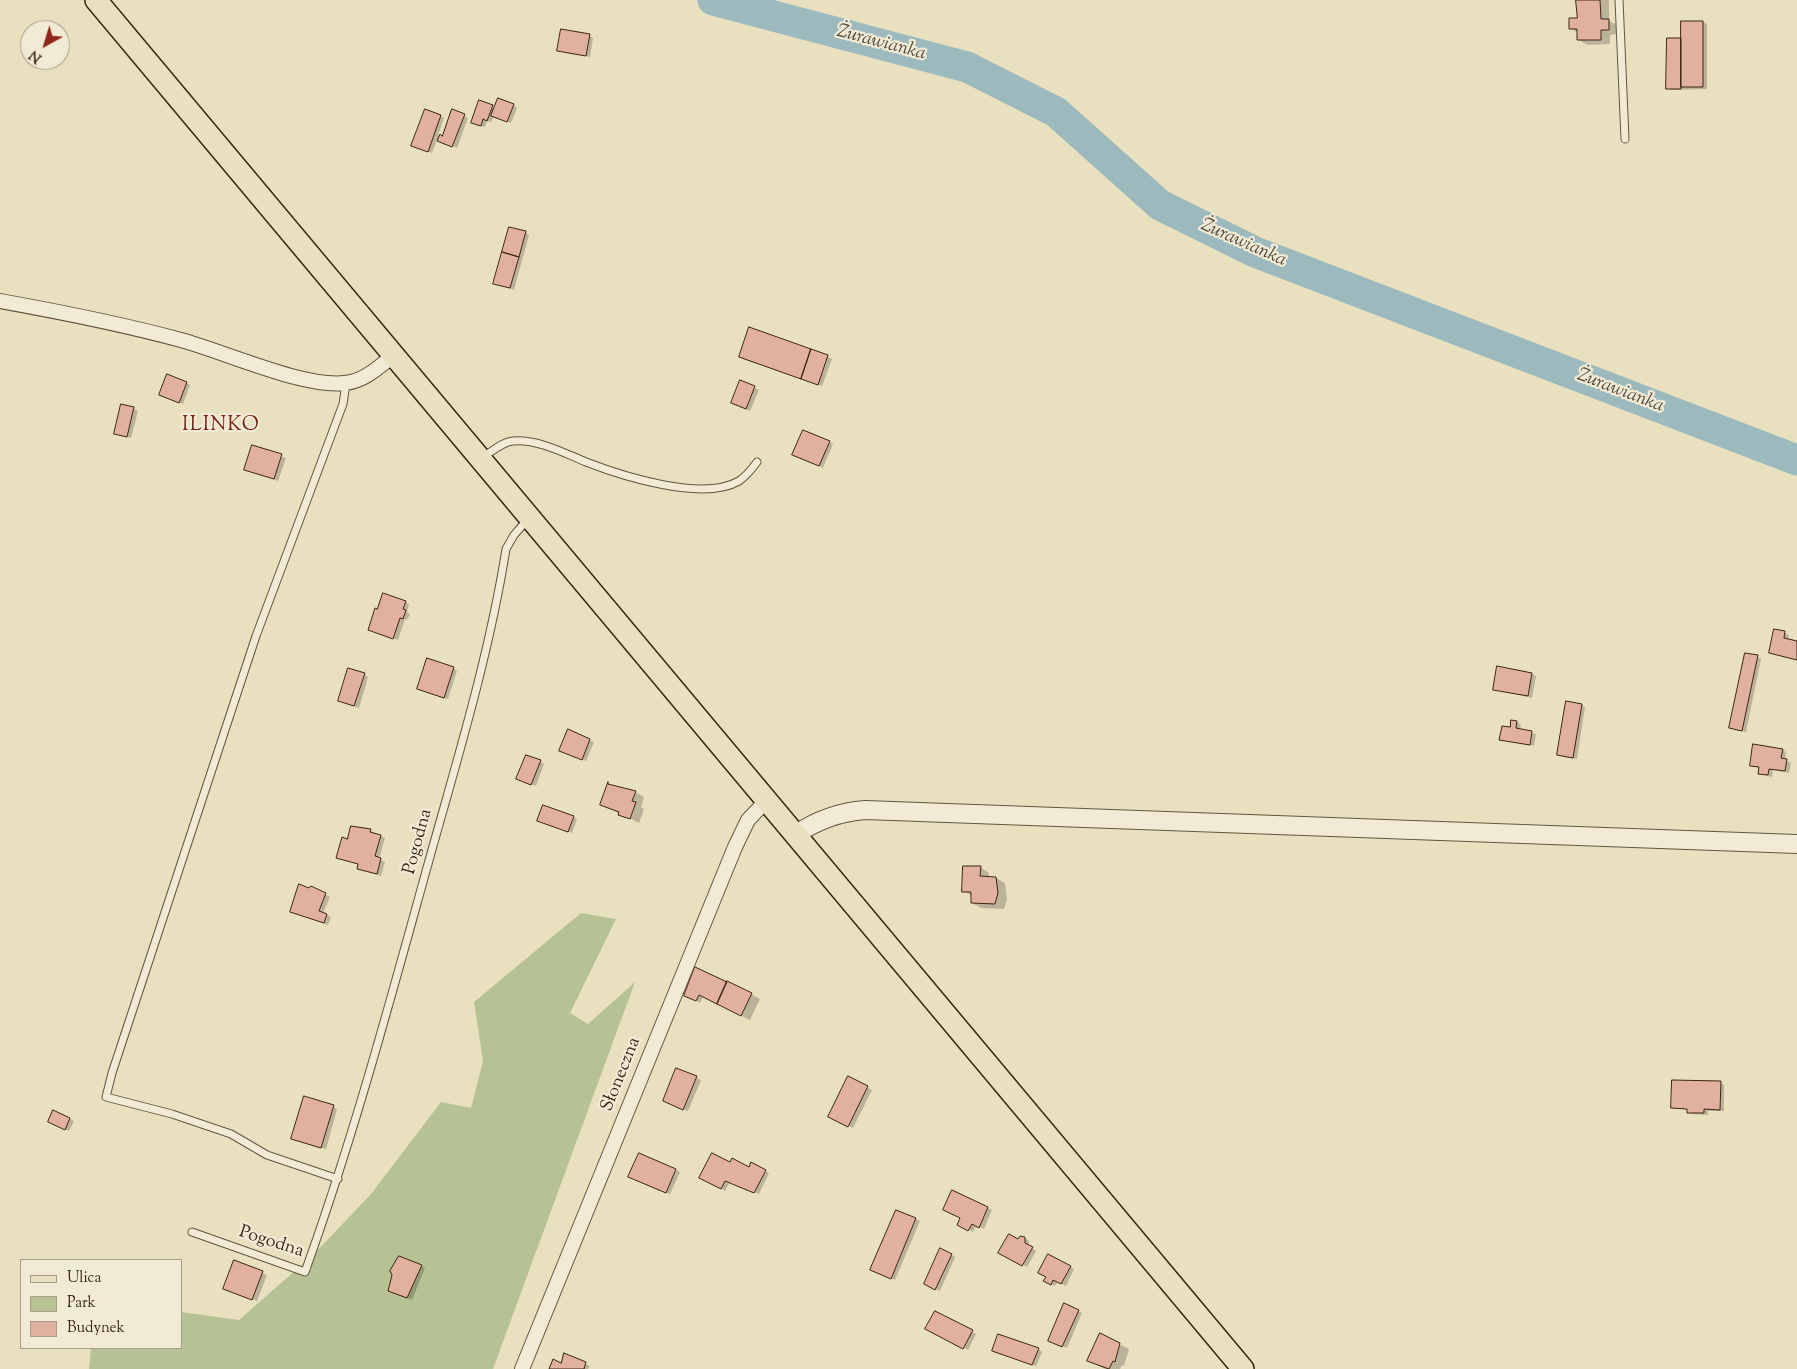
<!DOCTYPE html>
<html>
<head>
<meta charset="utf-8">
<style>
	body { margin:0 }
	#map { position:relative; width:1797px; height:1369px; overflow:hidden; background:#e9e0c0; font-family:"Sorts Mill Goudy",serif }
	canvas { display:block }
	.legend { position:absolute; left:20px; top:1259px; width:162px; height:90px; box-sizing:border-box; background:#f1ebd6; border:1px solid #a89c88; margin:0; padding:6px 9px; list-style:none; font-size:15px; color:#3b2512 }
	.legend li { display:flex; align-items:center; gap:10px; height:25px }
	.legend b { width:25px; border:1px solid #a89c88 }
	.north { position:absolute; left:20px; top:20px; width:50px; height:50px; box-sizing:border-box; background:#f1ebd6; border:1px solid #a89c88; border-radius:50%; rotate:219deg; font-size:14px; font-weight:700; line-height:20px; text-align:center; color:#3b2512 }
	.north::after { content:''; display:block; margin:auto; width:18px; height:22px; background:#8f2418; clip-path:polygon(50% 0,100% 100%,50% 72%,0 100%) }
</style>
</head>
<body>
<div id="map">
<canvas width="1797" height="1369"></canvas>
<ul class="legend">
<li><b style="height:6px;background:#e9e0c0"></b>Ulica</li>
<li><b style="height:14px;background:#b6c293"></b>Park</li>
<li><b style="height:14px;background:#e2b09f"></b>Budynek</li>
</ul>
<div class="north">N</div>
</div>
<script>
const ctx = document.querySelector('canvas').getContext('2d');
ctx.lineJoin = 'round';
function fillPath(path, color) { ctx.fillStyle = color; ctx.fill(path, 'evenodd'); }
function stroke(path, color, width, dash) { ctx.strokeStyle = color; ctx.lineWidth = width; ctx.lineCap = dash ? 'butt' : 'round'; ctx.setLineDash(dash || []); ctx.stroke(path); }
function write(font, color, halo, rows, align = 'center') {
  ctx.font = font + ' "Sorts Mill Goudy",serif'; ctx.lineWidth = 4.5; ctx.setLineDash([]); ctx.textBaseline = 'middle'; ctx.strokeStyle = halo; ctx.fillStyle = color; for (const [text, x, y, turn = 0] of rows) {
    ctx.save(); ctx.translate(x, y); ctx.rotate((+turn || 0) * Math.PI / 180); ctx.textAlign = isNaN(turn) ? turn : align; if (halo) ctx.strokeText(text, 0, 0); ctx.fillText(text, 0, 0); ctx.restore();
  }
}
fillPath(new Path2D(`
	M581,913L616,919L570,1013L588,1024L635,982L493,1369H89L91,1348H181V1312L239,1320L314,1254L371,1194L441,1102L471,1108L483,1061L474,1002Z`), '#b6c293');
fillPath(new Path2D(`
	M1578,0H1609V21L1617,25V34L1610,35V44L1587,45L1578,39V33L1570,28L1578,19Z
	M1703,22L1707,24V89L1671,90L1667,88L1683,39Z
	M589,36L593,38L590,57L558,50Z
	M513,105L517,108L511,123L494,116L491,122L487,121L485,127L476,125L492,107L495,108Z
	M440,116L444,118L438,135L443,137L464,116L468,118L457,148L437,139L432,153L413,146Z
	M525,232L529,235L514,290L499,285L495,283Z
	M827,356L832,359L822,386L744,359Z
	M741,382L759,390L750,411L736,405Z
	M186,383L190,385L183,404L165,397Z
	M134,409L138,411L131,438L115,433Z
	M829,442L833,444L823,468L797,457Z
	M253,446L286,458L278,481L245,469Z
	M405,602L409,604L407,612L410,614L407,620L405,619L398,640L369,630L378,610Z
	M1775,630L1785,633L1789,635L1788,640L1797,642V660L1771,652Z
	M1757,657L1761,659L1746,732L1734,730L1730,727Z
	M453,668L457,671L448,699L423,691Z
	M364,674L368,677L359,708L339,701Z
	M1532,674L1536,676L1532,698L1494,689Z
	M1581,705L1585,707L1577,759L1563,757L1559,754Z
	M1517,722L1521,725L1520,730L1536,734L1534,746L1501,739Z
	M568,731L594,742L586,761L564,752Z
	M1782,750L1786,752L1785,760L1791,763L1789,773L1773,770L1772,777L1764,775L1760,773V768L1751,765Z
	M540,761L544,764L536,786L522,781Z
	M635,792L644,797L641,807L644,809L639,823L602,805Z
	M573,817L577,819L572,833L543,822Z
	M352,828L371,831L385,838L379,859L385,862L381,876L362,870L359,865L338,857L348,841Z
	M980,867L989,873V878H996L1005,883L1007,899L1004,909L981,908L972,903V896L964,891Z
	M312,887L330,897L323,913L331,917L328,925L291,912Z
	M751,994L760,999L750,1020L703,997L700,1003L686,995Z
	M676,1069L701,1080L688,1111L668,1103Z
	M849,1078L872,1090L853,1128L830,1116Z
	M1720,1082L1724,1085V1111H1708V1115L1692,1114L1688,1110L1673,1108Z
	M333,1106L337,1109L326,1149L293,1139Z
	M70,1119L74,1121L69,1131L53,1124Z
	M751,1164L769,1173L759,1194L730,1182L725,1191L700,1177L749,1169Z
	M676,1170L680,1172L670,1194L634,1179Z
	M953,1191L992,1210L984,1229L976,1225L973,1232L959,1224L962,1218Z
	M896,1211L920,1221L895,1280L876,1272Z
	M1025,1238L1029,1241V1246L1036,1251L1027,1267L1000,1252Z
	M951,1255L955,1257L940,1291L929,1286Z
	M1048,1255L1074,1269L1066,1286L1058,1282L1055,1286L1049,1283Z
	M235,1262L267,1275L257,1301L229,1291Z
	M421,1266L425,1268L412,1300L393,1293L394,1275Z
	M1078,1311L1082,1313L1067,1348L1053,1342Z
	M935,1313L976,1334L968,1350L926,1329Z
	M1100,1335L1129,1349L1124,1366L1122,1365L1120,1369H1105L1089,1361Z
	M1038,1349L1042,1352L1036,1366L998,1353Z
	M565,1355L590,1366L588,1369H550L561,1364Z`), '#0003');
stroke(new Path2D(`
	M713,0L967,67L1056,112L1160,205L1255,252L1797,460`), '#9cbabd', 31);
const building = new Path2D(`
	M1576,0H1600L1601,19H1609V30H1601V40H1577V29H1569V18H1577Z
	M1681,21H1703V87H1681Z
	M561,29L590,34L586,56L557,51Z
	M1667,38H1681V89H1666Z
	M498,98L514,104L507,122L491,116Z
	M479,100L493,105L487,121L483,119L481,126L471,123Z
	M425,109L441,115L428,152L411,146Z
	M452,109L465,114L452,147L437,141L440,134L442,136Z
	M509,227L526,231L519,257L502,252Z
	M502,252L519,257L510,288L493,284Z
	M749,327L811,349L801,379L739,357Z
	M811,349L828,355L818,385L801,379Z
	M167,374L187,382L179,403L159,395Z
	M740,380L755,386L746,409L731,403Z
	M121,404L134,407L127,437L114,434Z
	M803,430L830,441L819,466L792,455Z
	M252,445L282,454L274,479L244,470Z
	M383,593L406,601L403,609L406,610L403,619L400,618L393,639L368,630L375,608L377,609Z
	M1774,629L1785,631L1784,638L1797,641V660L1769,653Z
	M1745,653L1758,655L1742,731L1729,728Z
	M427,658L454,667L444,698L417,689Z
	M1497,666L1532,673L1528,696L1493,690Z
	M348,668L365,673L354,706L338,701Z
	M1566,701L1582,704L1573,758L1557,755Z
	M1511,720L1517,721L1516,728L1532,731L1530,745L1499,740L1502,726L1510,727Z
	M568,729L590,739L582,760L559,751Z
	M1753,744L1783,749L1781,758L1787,759L1785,771L1769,769L1768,775L1758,774L1759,767L1750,766Z
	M526,755L541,760L531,785L516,779Z
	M608,782V784L636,791L632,801L636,802L630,819L618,815L619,812L600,805Z
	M543,805L574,816L568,832L537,821Z
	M351,826L371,829L370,832L381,835L375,856L381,858L377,874L357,869L358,864L336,858L342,837L347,839Z
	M963,866H981L980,876L996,877L998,893L995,904L971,903V892H962Z
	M299,884L309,888L311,886L326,893L319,911L327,914L324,923L290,912Z
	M695,967L727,982L717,1004L699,995L696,1001L684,996Z
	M727,981L752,993L741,1016L717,1004Z
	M676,1068L697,1076L683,1110L663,1101Z
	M848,1076L868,1086L848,1127L828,1117Z
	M1672,1080L1721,1081L1720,1110L1704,1109V1113H1687V1109L1671,1108Z
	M304,1096L334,1105L321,1148L291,1139Z
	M53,1110L70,1118L65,1130L48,1122Z
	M639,1153L676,1169L666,1193L628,1177Z
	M712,1153L730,1162L732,1158L749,1167L751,1162L766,1170L754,1193L725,1181L721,1189L699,1178Z
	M952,1190L988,1207L979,1228L972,1224L968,1231L957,1225L960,1218L943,1210Z
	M896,1210L916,1218L891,1279L870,1270Z
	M1009,1234L1018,1239L1020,1236L1025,1237V1243L1033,1247L1022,1266L998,1253Z
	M940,1248L952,1254L935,1290L924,1284Z
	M1048,1254L1071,1266L1061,1284L1053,1280L1051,1285L1043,1281L1046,1277L1038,1273Z
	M399,1256L422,1265L407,1298L388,1291L392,1275L390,1271Z
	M234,1260L263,1271L252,1300L223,1289Z
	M1064,1303L1079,1310L1062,1347L1048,1341Z
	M935,1311L973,1330L963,1349L925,1329Z
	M1100,1333L1120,1343L1115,1362L1113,1361L1109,1369L1087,1361Z
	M998,1334L1039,1348L1032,1365L992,1351Z
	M564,1353L586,1362L584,1369H549L553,1359L561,1363Z`);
fillPath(building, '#e2b09f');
stroke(building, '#3b2512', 1);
const service = new Path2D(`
	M1619,0L1625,139
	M483,457C493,451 502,442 513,441C538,439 564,453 586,462C622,476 703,502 739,481C746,476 752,469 757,462
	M338,1179L267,1155L231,1134L172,1114L106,1097L112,1073L256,636L343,404L346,383
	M192,1232L305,1272C353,1139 390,1001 428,864C457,760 489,656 506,549L514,535L528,519`);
const minor = new Path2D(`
	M0,301C61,312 122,324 181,340C225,352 304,388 345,383C365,381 380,366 394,355
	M522,1369L735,847L748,820L766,801`);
const tertiary = new Path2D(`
	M795,835C817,820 838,812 865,810L1797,844`);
const primary = new Path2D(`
	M96,0L1243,1369`);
stroke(service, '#66543e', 9);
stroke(minor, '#66543e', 16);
stroke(tertiary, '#66543e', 20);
stroke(primary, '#3b2512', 24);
stroke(service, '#f1ebd6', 7);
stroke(minor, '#f1ebd6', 14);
stroke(tertiary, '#f1ebd6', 18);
stroke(primary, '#e9e0c0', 21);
write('18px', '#3b2512', '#f1ebd6', [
	["Pogodna",419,842,-75],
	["Słoneczna",622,1075,-68],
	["Pogodna",271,1243,18]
]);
write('italic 19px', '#534a3d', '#f1ebd6', [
	["Żurawianka",881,44,15],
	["Żurawianka",1243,244,24],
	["Żurawianka",1620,392,21]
]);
ctx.letterSpacing = '1px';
write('20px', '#7a1f14', '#f1ebd6', [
	["ILINKO",221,427]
]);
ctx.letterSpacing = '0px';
</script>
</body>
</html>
